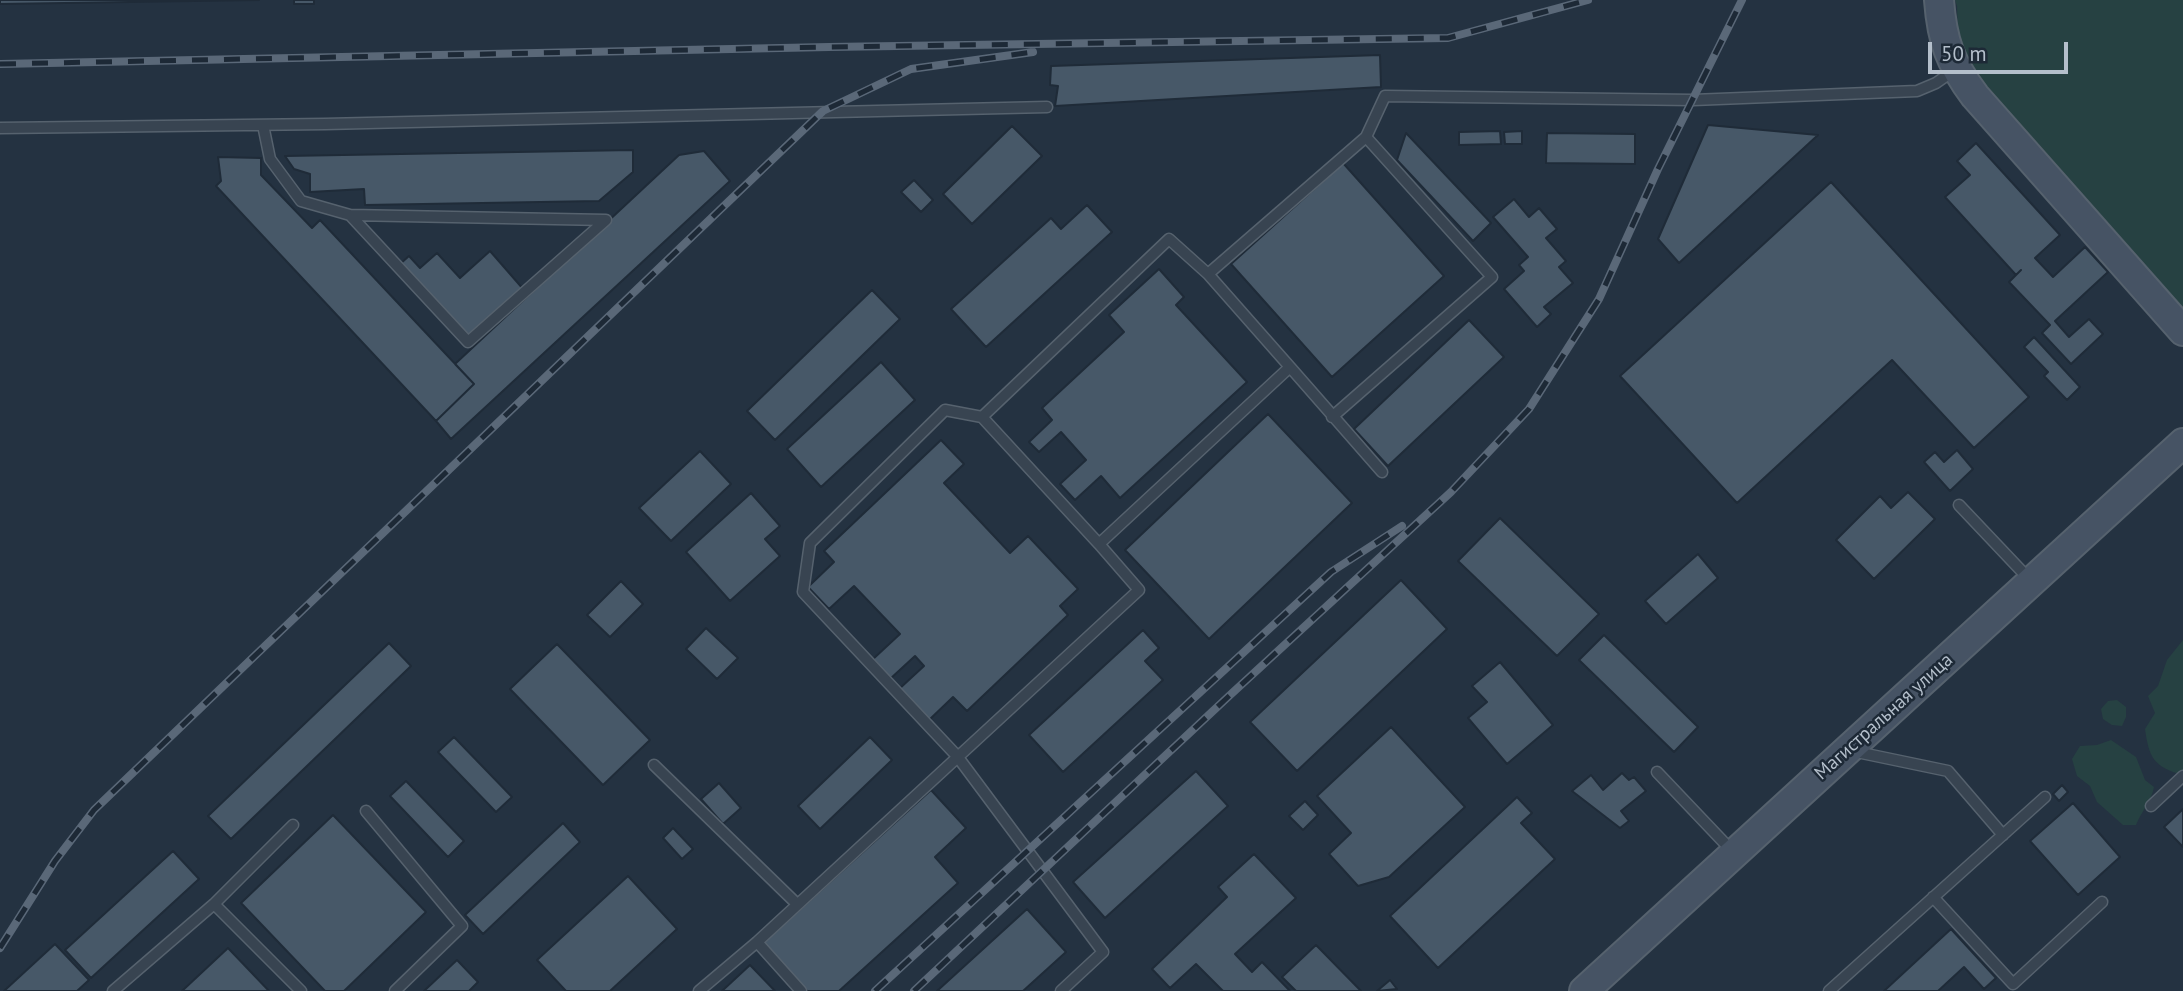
<!DOCTYPE html>
<html>
<head>
<meta charset="utf-8">
<style>
	body { margin:0 }
	#map { position:relative; width:2183px; height:991px; overflow:hidden; background:#243241; font-family:"PT Sans",sans-serif }
	canvas { display:block }
	.scale { position:absolute; left:1928px; top:42px; width:140px; height:32px; box-sizing:border-box; border:4px solid #b4bfcb; border-top:0; padding-left:9px; font-size:21px; line-height:24px; white-space:nowrap; color:#b4bfcb; -webkit-text-stroke:5px #1d2936; paint-order:stroke }
</style>
</head>
<body>
<div id="map">
<canvas width="2183" height="991"></canvas>
<div class="scale">50 m</div>
</div>
<script>
const ctx = document.querySelector('canvas').getContext('2d');
ctx.lineJoin = 'round';
function fillPath(path, color) { ctx.fillStyle = color; ctx.fill(path, 'evenodd'); }
function stroke(path, color, width, dash) { ctx.strokeStyle = color; ctx.lineWidth = width; ctx.lineCap = dash ? 'butt' : 'round'; ctx.setLineDash(dash || []); ctx.stroke(path); }
function write(font, color, halo, rows, align = 'center') {
  ctx.font = font + ' "PT Sans",sans-serif'; ctx.lineWidth = 5; ctx.setLineDash([]); ctx.textBaseline = 'middle'; ctx.strokeStyle = halo; ctx.fillStyle = color; for (const [text, x, y, turn = 0] of rows) {
    ctx.save(); ctx.translate(x, y); ctx.rotate((+turn || 0) * Math.PI / 180); ctx.textAlign = isNaN(turn) ? turn : align; if (halo) ctx.strokeText(text, 0, 0); ctx.fillText(text, 0, 0); ctx.restore();
  }
}
fillPath(new Path2D(`
	M1955,0H2183V312L1997,104L1964,60L1958,37L1957,6Z
	M2183,640V775C2154,767 2149,758 2145,729L2155,713L2148,696L2158,686L2167,660Z
	M2117,700L2126,707V717L2122,726L2112,725L2103,719L2101,709L2108,701Z
	M2111,740L2136,757L2145,780L2154,787C2151,803 2142,810 2136,825H2123L2097,802L2090,786L2077,776L2072,759L2080,746L2097,745Z`), '#264142');
const building = new Path2D(`
	M0,0H259L0,4Z
	M294,0H314V4H294Z
	M1380,55L1381,87L1055,106L1058,86L1050,85L1051,66Z
	M1708,125L1818,135L1679,263L1658,239Z
	M1012,126L1042,156L972,224L943,194Z
	M1500,131L1501,144L1459,145V132Z
	M1522,131V144H1505L1504,132Z
	M1406,133L1491,223L1473,241L1397,160Z
	M1547,133L1635,134V164L1546,163Z
	M1976,143L2060,235L2035,258L2053,277L2085,247L2108,272L2055,321L2069,337L2089,319L2103,334L2071,364L2042,333L2050,325L2009,282L2021,270L2016,275L1945,197L1970,175L1957,161Z
	M633,150V172L599,201L365,205L364,189L310,192V174L294,169L285,156Z
	M704,151L730,181L451,439L436,421L474,384L455,364L679,155Z
	M218,157L261,158V175L312,228L320,220L474,384L436,421L216,186L221,181Z
	M1343,163L1444,276L1332,377L1231,264Z
	M914,180L933,200L921,212L901,192Z
	M1831,182L2029,397L1974,448L1892,360L1737,503L1620,376Z
	M1514,199L1529,217L1539,208L1557,229L1546,238L1566,261L1559,267L1573,283L1544,307L1551,314L1537,327L1504,289L1524,271L1519,265L1528,257L1493,217Z
	M1087,205L1112,232L986,347L951,309L1051,218L1061,229Z
	M490,251L524,290L468,340L400,264L409,256L420,268L437,253L460,278Z
	M1159,269L1184,297L1176,305L1247,382L1120,498L1101,476L1075,500L1060,484L1086,460L1061,432L1039,452L1029,442L1052,420L1042,408L1124,332L1109,315Z
	M872,290L900,319L775,440L747,411Z
	M1469,320L1504,357L1388,466L1354,429Z
	M2034,337L2080,387L2067,400L2044,376L2048,372L2024,347Z
	M881,362L915,400L821,487L787,449Z
	M1268,414L1352,503L1209,639L1125,550Z
	M941,440L964,464L944,483L1010,553L1028,536L1078,589L1060,606L1068,615L967,711L953,697L928,721L898,690L924,666L915,656L890,679L872,660L900,634L854,586L829,609L808,587L834,562L824,551Z
	M1957,450L1973,469L1950,491L1924,462L1935,452L1944,462Z
	M700,451L731,484L671,541L639,508Z
	M1908,492L1935,519L1874,579L1836,540L1880,496L1891,508Z
	M751,493L780,526L765,539L780,556L730,601L686,552Z
	M1500,518L1599,614L1557,656L1458,561Z
	M1698,554L1718,578L1666,624L1645,601Z
	M1401,580L1447,629L1297,771L1250,722Z
	M621,581L643,604L610,637L587,615Z
	M706,628L738,658L717,679L686,649Z
	M1143,630L1159,648L1145,661L1163,680L1063,772L1029,735Z
	M1604,635L1698,727L1674,752L1579,660Z
	M389,643L411,666L231,839L208,816Z
	M557,644L650,740L603,785L510,689Z
	M1500,662L1553,725L1507,764L1468,718L1487,702L1472,686Z
	M1391,727L1465,807L1389,877L1358,886L1329,854L1351,833L1317,796Z
	M454,737L512,797L496,812L438,752Z
	M870,737L892,760L820,829L798,806Z
	M1196,771L1228,806L1105,918L1073,882Z
	M1622,773L1629,780L1634,777L1646,791L1621,811L1629,821L1620,828L1572,791L1591,775L1603,790Z
	M406,781L464,841L448,857L390,796Z
	M719,783L741,808L723,824L701,799Z
	M2062,785L2068,792L2059,801L2053,794Z
	M931,790L966,828L935,857L958,883L839,991H807L763,943Z
	M1517,797L1532,813L1521,823L1555,859L1438,968L1390,916Z
	M1305,801L1318,815L1303,830L1289,816Z
	M2073,803L2120,857L2078,895L2030,841Z
	M2183,809V847L2164,827Z
	M333,815L426,912L344,991H325L241,903Z
	M563,823L580,842L483,934L465,915Z
	M673,828L693,849L682,859L663,838Z
	M173,851L199,879L91,978L65,950Z
	M1254,854L1296,898L1235,954L1252,972L1262,962L1290,991H1223L1196,964L1170,988L1152,969L1227,897L1218,887Z
	M628,876L677,929L610,991H566L537,960Z
	M1027,909L1066,952L1023,991H937Z
	M1951,929L1996,978L1984,989L1964,967L1938,991H1884Z
	M55,944L89,980L77,991H4Z
	M1316,945L1361,991H1296L1282,977Z
	M228,948L269,991H182Z
	M457,960L478,982L469,991H424Z
	M750,965L775,991H722Z
	M1390,980L1397,989L1377,991Z`);
fillPath(building, '#475868');
stroke(building, '#1f2b38', 2);
const lane = new Path2D(`
	M263,125L270,159L301,201L350,215L606,220L468,342L350,215
	M0,128L325,124L1047,107
	M1290,367L1382,472
	M982,417L945,410L810,543L803,592L957,756L1103,952L1061,991
	M1332,417L1492,277L1366,137
	M1959,505L2031,581
	M1099,544L982,417L1169,239L1208,274
	M1852,751L1948,771L2003,835
	M654,765L797,904
	M1657,772L1734,853
	M2151,806L2183,776
	M366,811L462,926L395,991
	M1933,897L2013,984L2102,902
	M214,904L293,825
	M757,942L801,991
	M113,991L214,904L301,991
	M699,991L757,942L1139,590L1099,544L1290,367L1208,274L1366,137L1385,96L1693,100L1917,91L1936,83L1956,69
	M1829,991L2045,797`);
const secondary = new Path2D(`
	M1939,0C1942,41 1950,63 1975,96L2183,331
	M1584,991L2183,443`);
stroke(lane, '#56626e', 13);
stroke(secondary, '#56626e', 32);
stroke(lane, '#384451', 10);
stroke(secondary, '#465364', 28);
const rail = new Path2D(`
	M0,64L829,47L1448,38L1588,0
	M0,948L55,861L94,810L823,111L911,69L1033,52
	M875,991L1331,572L1402,526
	M914,991L1229,696L1451,492L1529,409L1599,299L1658,169L1742,0`);
stroke(rail, '#5a6878', 8);
stroke(rail, '#1d2936', 5, [16]);
write('19px', '#b4bfcb', '#1d2936', [
	["Магистральная улица",1884,717,-42]
]);
</script>
</body>
</html>
